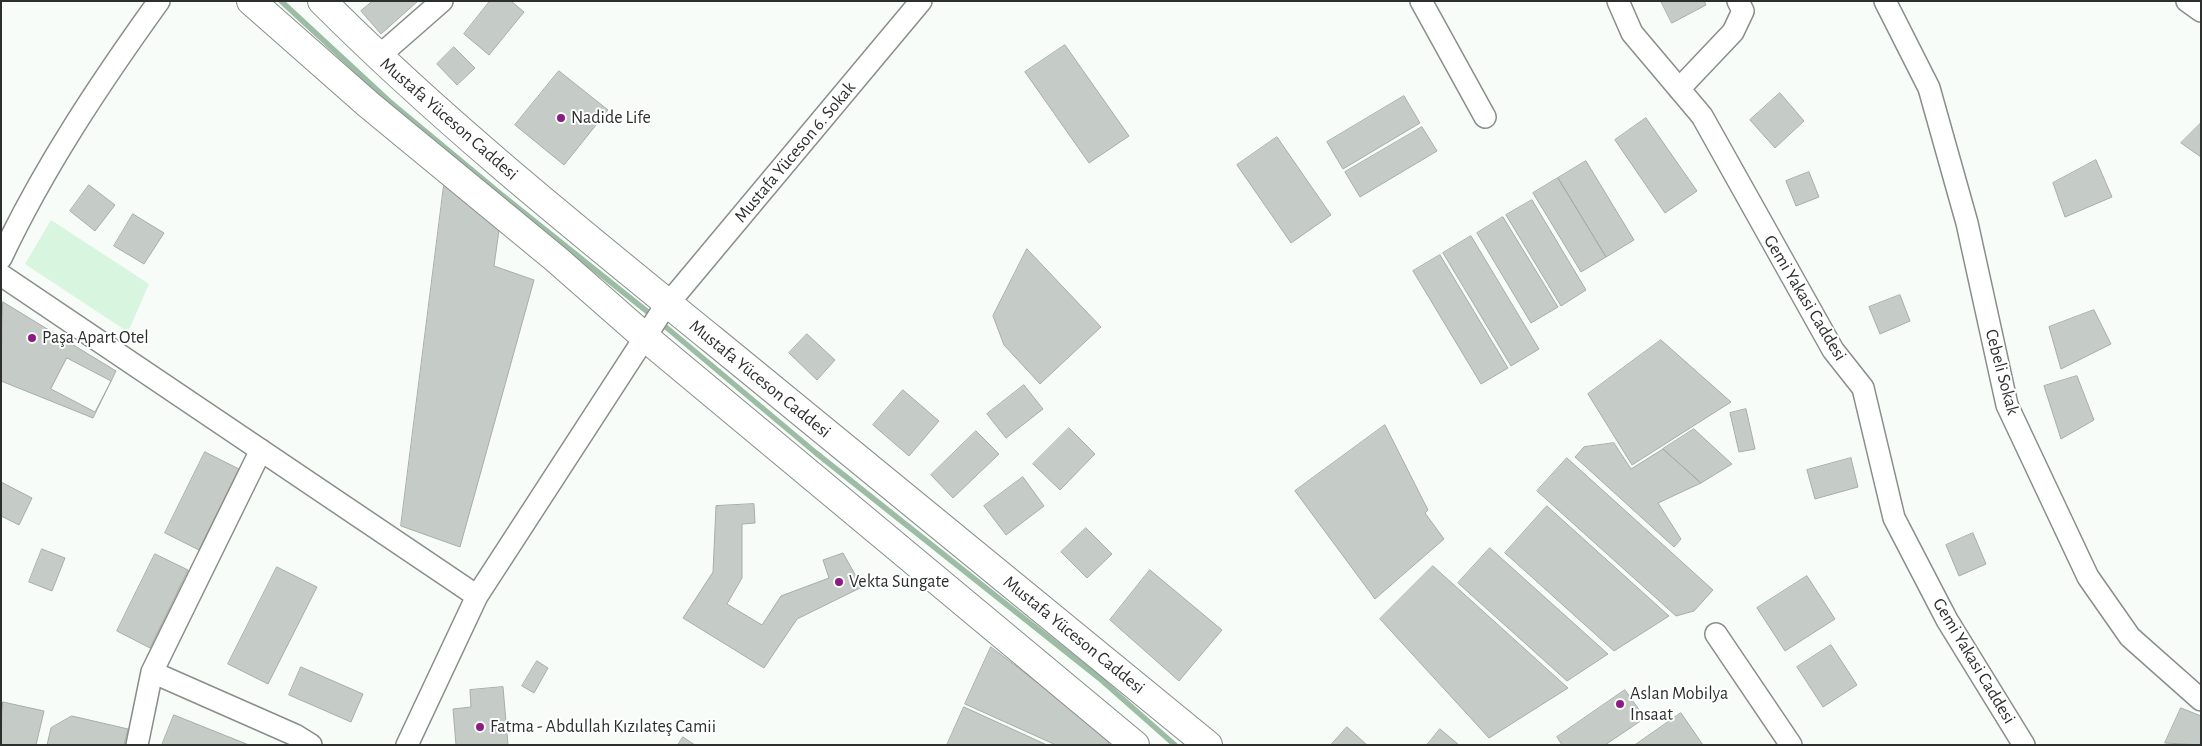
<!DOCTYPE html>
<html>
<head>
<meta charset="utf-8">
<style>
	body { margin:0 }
	#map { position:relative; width:2202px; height:746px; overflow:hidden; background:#f7fcf8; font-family:"Alegreya Sans",sans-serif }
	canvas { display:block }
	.frame { position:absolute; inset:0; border:2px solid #2d2f2e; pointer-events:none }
</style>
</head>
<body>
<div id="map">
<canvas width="2202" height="746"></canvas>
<div class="frame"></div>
</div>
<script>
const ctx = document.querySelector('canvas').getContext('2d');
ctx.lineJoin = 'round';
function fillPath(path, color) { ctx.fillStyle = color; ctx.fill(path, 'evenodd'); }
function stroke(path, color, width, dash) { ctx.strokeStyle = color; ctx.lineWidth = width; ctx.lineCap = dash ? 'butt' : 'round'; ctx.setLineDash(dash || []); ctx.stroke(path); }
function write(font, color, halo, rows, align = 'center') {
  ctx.font = font + ' "Alegreya Sans",sans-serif'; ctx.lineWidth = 4; ctx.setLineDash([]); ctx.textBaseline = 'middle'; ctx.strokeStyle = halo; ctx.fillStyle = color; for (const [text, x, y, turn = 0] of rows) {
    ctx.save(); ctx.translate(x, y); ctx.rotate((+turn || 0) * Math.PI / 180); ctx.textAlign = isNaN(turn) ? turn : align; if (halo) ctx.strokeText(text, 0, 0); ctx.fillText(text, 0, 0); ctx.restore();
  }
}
fillPath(new Path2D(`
	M51,220L149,284L128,332L25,264Z`), '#d7f5df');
stroke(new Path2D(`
	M281,1L389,101L502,195L654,317
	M661,323L816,453L1099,678L1175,745`), '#9dbca5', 5.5);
const building = new Path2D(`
	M373,1H418L381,34L361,11Z
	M490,1H511L524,12L489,55L464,34Z
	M1661,1H1704L1706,5L1672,23Z
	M1065,45L1129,136L1089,163L1025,72Z
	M454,47L475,68L457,85L437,64Z
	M559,71L608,110L564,165L515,125Z
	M1780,93L1804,121L1775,148L1750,120Z
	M1404,96L1420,123L1343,169L1327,142Z
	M1646,118L1697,191L1665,213L1615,140Z
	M2201,123V157L2181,143Z
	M1422,127L1437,151L1360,197L1345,172Z
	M1277,137L1331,215L1291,243L1237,165Z
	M2096,160L2112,197L2065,217L2053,183Z
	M1586,161L1634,240L1606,257L1558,178Z
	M1809,172L1819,197L1796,206L1786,181Z
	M445,177L501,216L494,266L534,280L460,547L401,526Z
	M1558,178L1606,257L1581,272L1533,193Z
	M89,185L115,205L95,231L70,211Z
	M1532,200L1586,290L1561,306L1506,215Z
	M133,214L164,233L144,264L114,246Z
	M1503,217L1558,307L1531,323L1477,233Z
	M1471,236L1539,349L1511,366L1443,253Z
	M1027,249L1101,327L1040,384L1004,345L993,316Z
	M1440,255L1508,368L1481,384L1413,271Z
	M1900,295L1910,321L1880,334L1869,307Z
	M3,302L116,371L93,418L1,381Z
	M2094,310L2111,344L2061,369L2049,327Z
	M807,334L835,360L817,380L789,353Z
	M1661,340L1731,402L1632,465L1588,394Z
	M67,358L111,381L95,412L51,389Z
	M2077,376L2094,420L2061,439L2044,386Z
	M1024,385L1043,409L1006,438L987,414Z
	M903,390L939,421L909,456L873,425Z
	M1746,409L1755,449L1739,452L1730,413Z
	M1385,425L1428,510L1425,513L1444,539L1375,599L1295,491Z
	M1069,428L1095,454L1060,490L1033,464Z
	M1694,429L1732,464L1701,483L1663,449Z
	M976,431L999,454L953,498L931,475Z
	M1614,443L1631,469L1663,449L1701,483L1658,503L1681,539L1674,547L1575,457L1584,447Z
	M205,452L239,469L199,550L165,533Z
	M1567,458L1713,590L1694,611L1676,616L1537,491Z
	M1851,458L1858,487L1815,499L1807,470Z
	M1023,477L1044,506L1006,535L984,506Z
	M1,482L32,498L19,525L1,516Z
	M754,504L755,523L742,524V578L727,604L762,625L781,596L829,578L823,560L843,553L862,587L797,619L764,668L683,618L713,572L716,506Z
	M1547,506L1669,616L1614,651L1505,553Z
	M1086,528L1112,554L1087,578L1061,552Z
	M1973,533L1986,564L1959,576L1946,545Z
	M1490,548L1608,654L1567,681L1458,583Z
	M42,549L65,558L52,591L29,582Z
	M155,554L188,570L150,648L117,631Z
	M1433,566L1568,688L1489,738L1380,619Z
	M277,567L317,587L268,684L228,664Z
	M1150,570L1222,630L1179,681L1110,620Z
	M1807,576L1835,619L1785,651L1757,608Z
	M1831,645L1857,685L1823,707L1797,667Z
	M991,647L1111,739L1108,745H1056L965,704Z
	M537,661L548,668L534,693L522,686Z
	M301,667L363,694L351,722L289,695Z
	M503,687L508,745H456L453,709L471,707L470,690Z
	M1625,690L1645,718L1605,745H1562L1557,737Z
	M3,702L44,711L36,745H1Z
	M964,707L1047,745H947Z
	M2181,708L2201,716V745L2165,743Z
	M1681,713L1703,745H1635Z
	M174,715L249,745H162Z
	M72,716L128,729L124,745H47L51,728Z
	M1347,727L1367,745H1331Z
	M1440,729L1459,745H1427Z
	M683,737L695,745H678Z`);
fillPath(building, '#c5cbc7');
stroke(building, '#a8ada9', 1);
const street = new Path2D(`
	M1421,1L1485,117
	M1618,1L1632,33L1702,116L1833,350L1863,388L1894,518L1947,620L2024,745
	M1885,1L1929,88L1967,223L2007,405L2088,577L2130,637L2201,700
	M2187,1L2201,11
	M378,57L442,1
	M1679,89L1733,32L1743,11L1738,1
	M1,258C44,167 100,83 159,1
	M1,275L477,596
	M1716,634L1791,745
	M152,672L295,735L311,745
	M137,745L152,672L261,450
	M407,745L477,596L662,311L921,1`);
const secondary = new Path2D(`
	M251,1L369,105L556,259L646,338L1135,745
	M322,1C444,123 579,231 713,340C878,475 1043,610 1208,745`);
stroke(street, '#898e8a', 24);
stroke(secondary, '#898e8a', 30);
stroke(street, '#fff', 21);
stroke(secondary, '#fff', 28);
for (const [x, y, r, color] of [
	[561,118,5,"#8c1c7f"],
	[32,338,5,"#8c1c7f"],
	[839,582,5,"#8c1c7f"],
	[1620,704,5,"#8c1c7f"],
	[480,727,5,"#8c1c7f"]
]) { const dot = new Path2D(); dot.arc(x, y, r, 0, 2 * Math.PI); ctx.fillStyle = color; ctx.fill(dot); stroke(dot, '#fff', 2); }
write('18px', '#2d2f2e', '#fff', [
	["Nadide Life",571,118],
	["Paşa Apart Otel",42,338],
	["Vekta Sungate",849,582],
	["Aslan Mobilya",1630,694],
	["Insaat",1630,715],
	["Fatma - Abdullah Kızılateş Camii",490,727]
], 'left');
write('18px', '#2d2f2e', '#fff', [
	["Mustafa Yüceson Caddesi",449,119,41],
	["Mustafa Yüceson 6. Sokak",795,152,-50],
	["Gemi Yakasi Caddesi",1805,298,59],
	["Cebeli Sokak",2002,372,75],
	["Mustafa Yüceson Caddesi",760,379,39],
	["Mustafa Yüceson Caddesi",1074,635,39],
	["Gemi Yakasi Caddesi",1974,661,59]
]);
</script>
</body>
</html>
